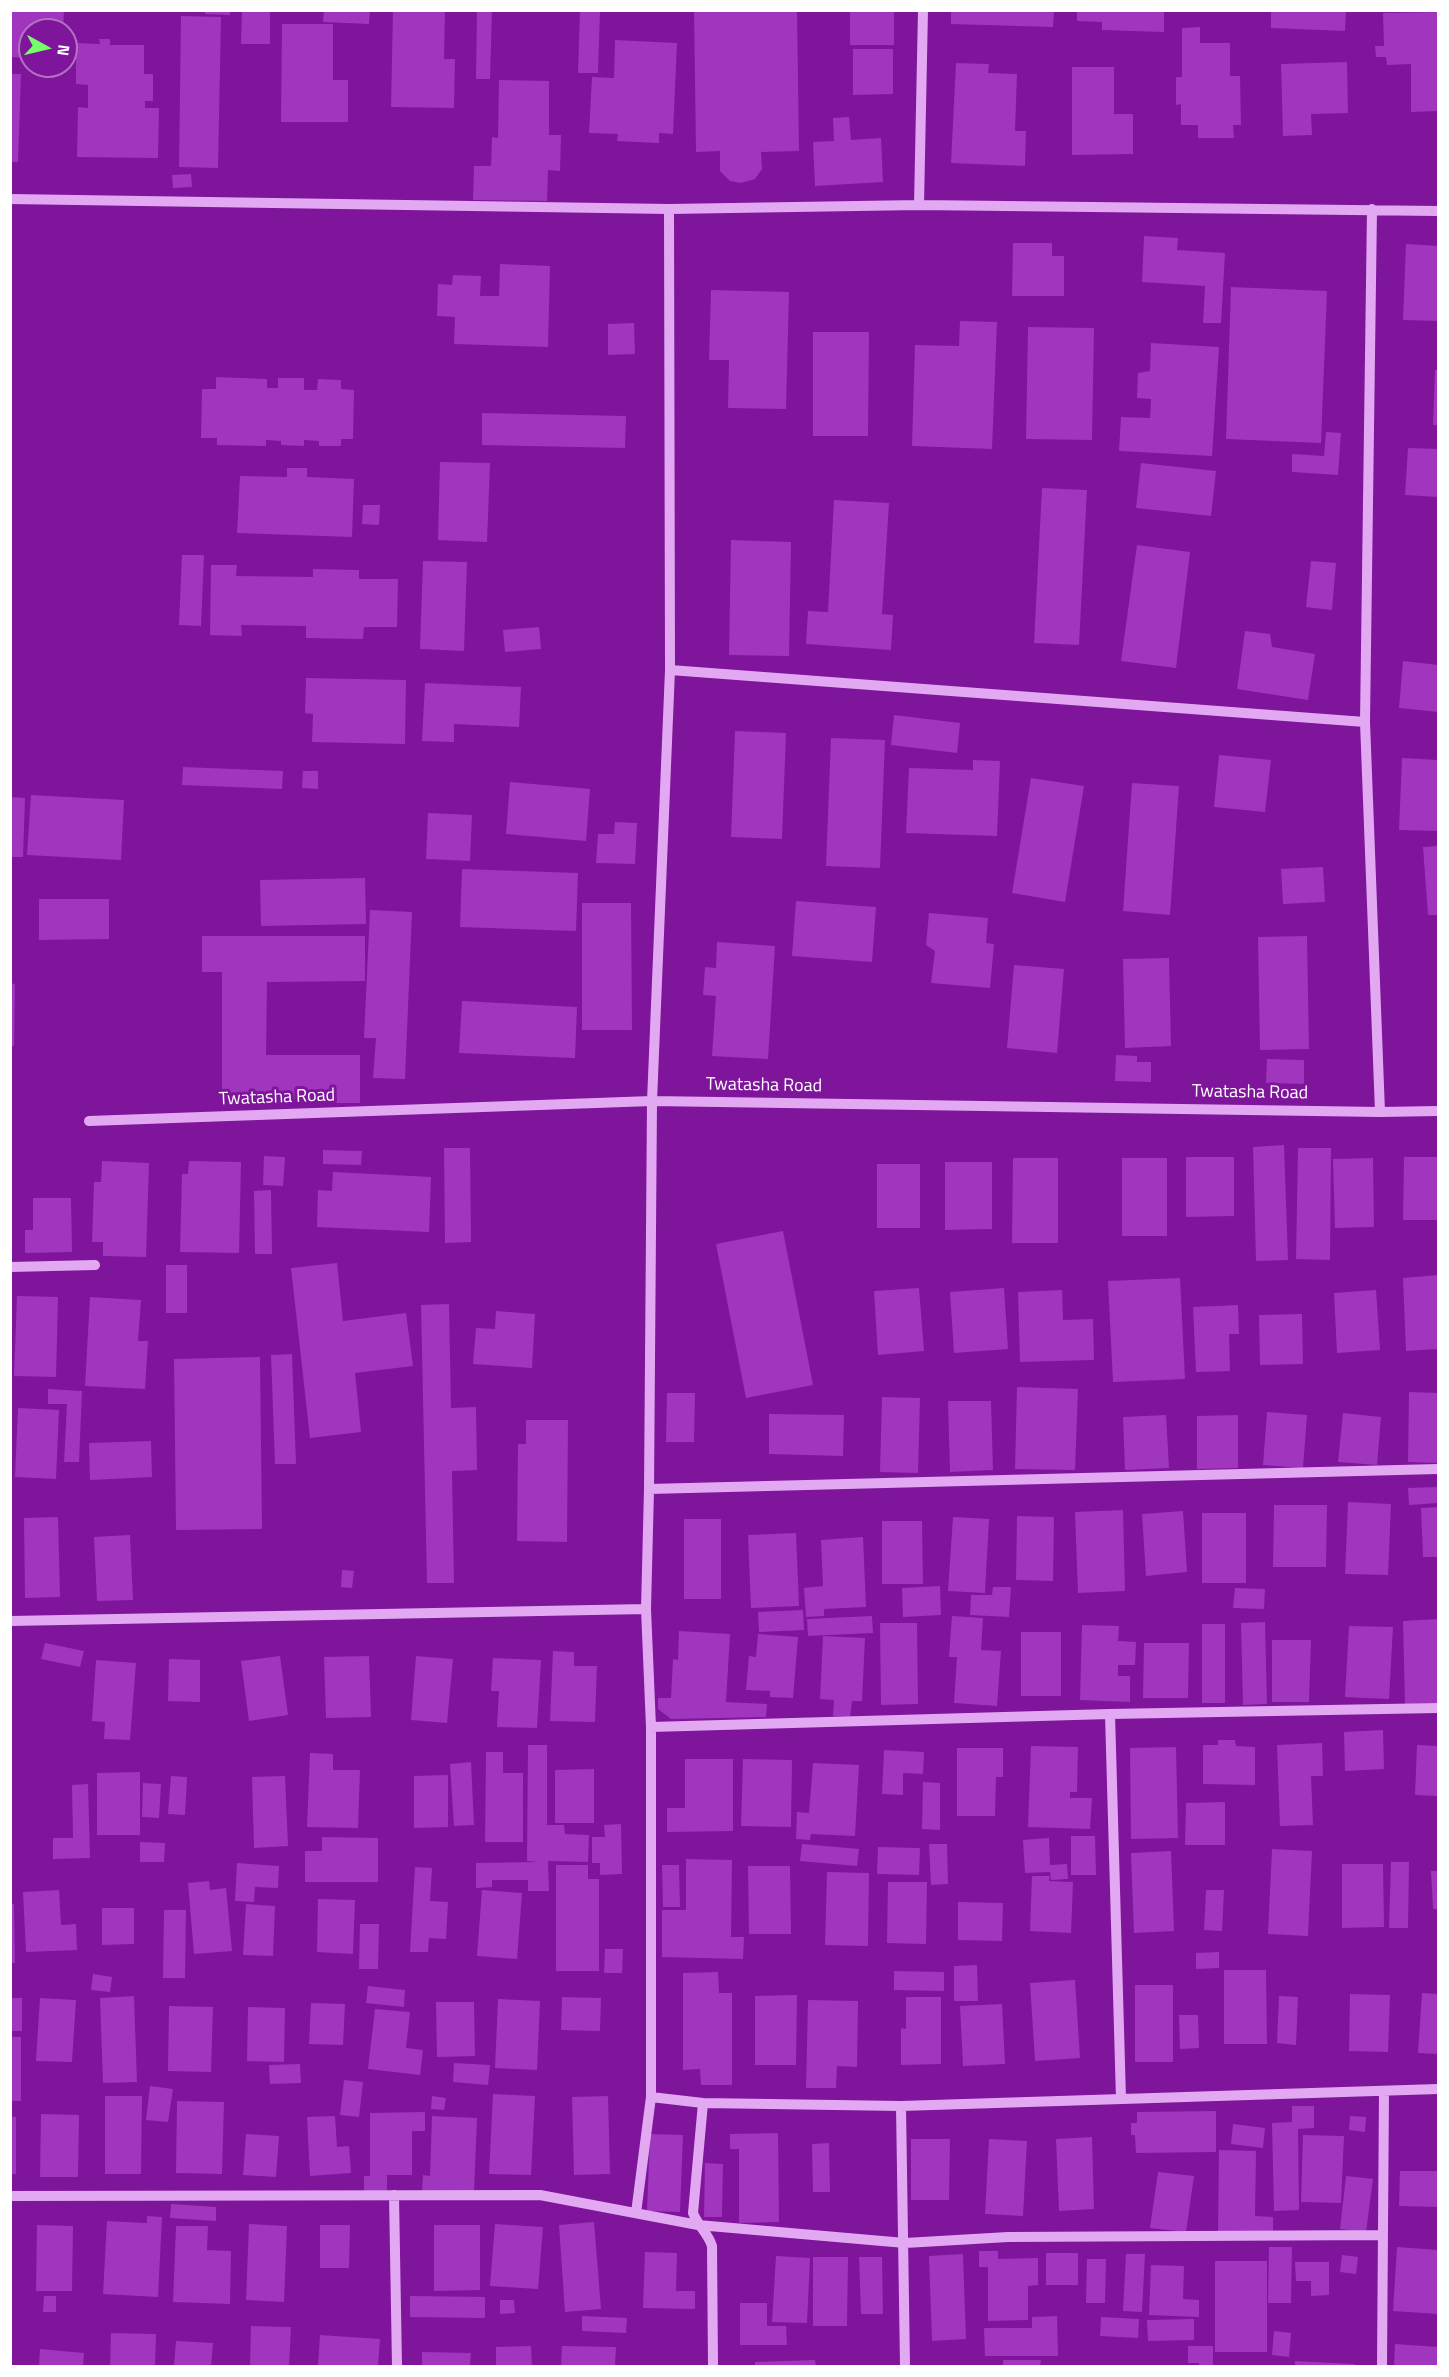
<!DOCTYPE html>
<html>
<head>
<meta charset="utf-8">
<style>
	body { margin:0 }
	#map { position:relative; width:1449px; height:2377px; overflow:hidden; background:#7e159a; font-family:"Titillium Web",sans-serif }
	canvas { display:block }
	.frame { position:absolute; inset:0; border:12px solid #fff; pointer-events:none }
	.north { position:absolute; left:18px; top:18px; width:60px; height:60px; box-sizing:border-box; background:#7e159a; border:2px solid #b273c2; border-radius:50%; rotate:98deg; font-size:16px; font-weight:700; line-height:24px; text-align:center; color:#fff }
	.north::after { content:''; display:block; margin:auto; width:21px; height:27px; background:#74ff6b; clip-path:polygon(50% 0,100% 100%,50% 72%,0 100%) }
</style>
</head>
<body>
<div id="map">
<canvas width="1449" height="2377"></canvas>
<div class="frame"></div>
<div class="north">N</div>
</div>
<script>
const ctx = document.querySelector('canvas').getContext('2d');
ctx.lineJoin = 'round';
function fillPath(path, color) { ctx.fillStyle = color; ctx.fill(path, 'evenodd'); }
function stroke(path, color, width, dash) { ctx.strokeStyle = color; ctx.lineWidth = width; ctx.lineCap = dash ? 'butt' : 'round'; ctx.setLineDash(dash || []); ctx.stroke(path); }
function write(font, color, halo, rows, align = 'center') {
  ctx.font = font + ' "Titillium Web",sans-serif'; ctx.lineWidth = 6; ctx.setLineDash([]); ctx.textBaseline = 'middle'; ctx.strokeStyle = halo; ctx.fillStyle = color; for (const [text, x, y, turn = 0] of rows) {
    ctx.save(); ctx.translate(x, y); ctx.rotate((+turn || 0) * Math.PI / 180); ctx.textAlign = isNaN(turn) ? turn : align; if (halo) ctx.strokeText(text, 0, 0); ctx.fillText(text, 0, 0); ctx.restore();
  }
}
fillPath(new Path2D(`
	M10,10H64L63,30H30V58L10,57Z
	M205,10H230V15L205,14Z
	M242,10H270V44H241Z
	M324,10H370L369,24L323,22Z
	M393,10H445L444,59H455L454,108L391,107Z
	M477,10H492L490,79H476Z
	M580,10H600L598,73H578Z
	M694,10H797L799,151L761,152L762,169L755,179L741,183L730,181L720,171V151L696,152Z
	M850,10H894V45H850Z
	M951,10H1054L1053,27L951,24Z
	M1077,10H1164V32L1102,30V22L1077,21Z
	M1271,10H1346L1345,31L1271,28Z
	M1438,12V111L1411,112V64L1387,65L1386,57H1376L1375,46H1384L1383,13Z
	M181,16L221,17L218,168L179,167Z
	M282,24H333V80H348V122H281Z
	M1200,27V43H1230V76H1240L1241,125H1233L1234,138H1198V125H1181V104L1176,105V77H1182V28Z
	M99,39H110V45H144V74H153V101H145V108H159L158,158L77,157L78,107L88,108V85L76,84V43L100,44Z
	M615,40L677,43L673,134L659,133V143L617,141L618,134L589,133L592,77L614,78Z
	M853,49H893V94L853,95Z
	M1347,62L1348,113L1311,114L1312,135L1283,136L1281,64Z
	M956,63L989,64L988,73L1017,74L1015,131H1026L1025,166L951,163Z
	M1072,67H1114V114H1133V154L1072,155Z
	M10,74H21L18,162H10Z
	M499,80L549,81V135H561L560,171L548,170L547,201L473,200L474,166H491L492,137L498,138Z
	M849,117L851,140L881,138L883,182L815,186L813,142L834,141L833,118Z
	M191,174L192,187L173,188L172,175Z
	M1144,236L1178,238L1177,250L1225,253L1221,323H1203L1205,286L1142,282Z
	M1013,243H1052V256H1064V296H1012Z
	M1406,244L1438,246V321L1403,320Z
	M500,264L550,266L548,347L454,344L455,317L437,316L438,284L452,285L453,275L481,276L480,296H499Z
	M1231,287L1327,291L1321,443L1226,439Z
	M711,290L789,292L786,409L728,408L729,360H709Z
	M960,321L997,322L992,449L912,446L915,345L959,346Z
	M634,323L635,354L608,355V324Z
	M1028,327L1094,328L1092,440L1026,439Z
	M813,332H869L868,436H813Z
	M1151,343L1219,347L1212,456L1119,451L1121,417L1150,418L1151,399L1137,398L1138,373L1150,371Z
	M1435,370H1438V425H1433Z
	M216,377L267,379V388H278V378H304V390H317L318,379L341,380V389L354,390L353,439H341V446H319V441L304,440V446L281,445V441L266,440V446L217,445V438H201L202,389H216Z
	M482,413L626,416L625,448L482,445Z
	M1326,432L1341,433L1338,475L1292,472V454L1324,456Z
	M1408,448L1438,449V497L1405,495Z
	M440,462L490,463L487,542L438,540Z
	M1141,463L1216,471L1211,516L1136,508Z
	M287,468H307V477L354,479L352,537L237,533L240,476L287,477Z
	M1042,488L1087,490L1079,645L1034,643Z
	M834,500L889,503L882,614L893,615L891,650L806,644L808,611L828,612Z
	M363,505H380L379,525L362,524Z
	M731,540L791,542L789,656L729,655Z
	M1137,545L1190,552L1176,668L1121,661Z
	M182,555H204L201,626L179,625Z
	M423,561L467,562L464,651L420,649Z
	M1311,561L1336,563L1332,610L1306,607Z
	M211,565H237L236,576L313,577V569L359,570V579H398L397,627H364L363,639L306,638V626L241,625L242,636L210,635Z
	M539,627L541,649L505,652L503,630Z
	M1245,631L1270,634L1272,647L1315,654L1308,700L1237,689Z
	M1403,661L1438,665V712L1399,708Z
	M306,678L406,680L405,744L312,742L313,714L305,713Z
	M425,683L521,687L519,727L454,724V742L422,741Z
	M894,715L960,723L957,753L891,745Z
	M735,731L786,733L782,839L731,837Z
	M831,738L885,740L880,868L826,866Z
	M1219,755L1271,760L1265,812L1214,807Z
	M1402,758L1438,760V831L1399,830Z
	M973,760L1000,761L997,836L906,833L909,768L973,770Z
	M183,767L283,771L282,789L182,785Z
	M303,771H318V789L302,788Z
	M1031,778L1084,786L1065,902L1012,893Z
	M510,782L590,789L586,841L506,834Z
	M1132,783L1179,786L1170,915L1123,911Z
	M31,795L124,800L121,860L27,855Z
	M10,797L25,798L23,857H10Z
	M428,813L472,815L470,861L426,859Z
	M615,822L637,823L635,864L596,863L598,834H614Z
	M1438,846V915H1428L1423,847Z
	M1323,867L1325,902L1283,904L1281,869Z
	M462,869L578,873L576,931L460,927Z
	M365,878L366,924L261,926L260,880Z
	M39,899H109V939L39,940Z
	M796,901L876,907L872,962L792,956Z
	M582,903H631L632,1030H582Z
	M370,910L412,912L405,1079L373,1078L376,1038H364Z
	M929,913L988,918L986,943L994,944L990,988L931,983L935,951L926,945Z
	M202,936H365V981L267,982L266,1055H360V1103H222V972H202Z
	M1307,936L1309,1049L1260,1050L1258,937Z
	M717,942L775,946L768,1059L712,1056L716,996L703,995L705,967L716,968Z
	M1169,958L1171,1046L1125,1048L1123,959Z
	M1014,965L1064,969L1057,1053L1007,1048Z
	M10,983L15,984L14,1046H10Z
	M462,1001L577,1007L575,1058L459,1053Z
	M1116,1055L1137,1056V1062H1151V1082L1115,1081Z
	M1267,1059L1304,1060V1084L1266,1083Z
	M1284,1145L1288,1260L1256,1261L1253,1147Z
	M444,1148H470L471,1242L445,1243Z
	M1298,1148H1331L1330,1260L1296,1259Z
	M323,1150L362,1151L361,1165L323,1164Z
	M264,1156L285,1157L283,1186L263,1185Z
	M1186,1157H1234V1216L1186,1217Z
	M1404,1157H1438V1220H1403Z
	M1013,1158H1058V1243H1012Z
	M1122,1158H1167V1236H1122Z
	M1373,1158L1374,1227L1335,1228L1333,1159Z
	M102,1161L149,1163L146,1257L103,1256V1242H92L94,1182H101Z
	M189,1161L241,1162L239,1253L180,1252L182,1174H188Z
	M945,1162H992V1229L945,1230Z
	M877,1164H920V1228H877Z
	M333,1172L431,1177L429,1232L317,1227L318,1190L332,1191Z
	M271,1190L272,1254H255L254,1191Z
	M33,1198H71L72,1252L25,1253V1230H33Z
	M783,1231L813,1385L746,1398L716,1244Z
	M337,1263L343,1321L406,1313L413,1366L355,1373L361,1432L310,1438L291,1268Z
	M166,1265H187V1313H166Z
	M1438,1275V1349L1406,1351L1403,1278Z
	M1180,1278L1185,1379L1113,1382L1108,1281Z
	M919,1288L924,1351L878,1355L874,1291Z
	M1004,1288L1008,1349L954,1353L950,1292Z
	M1062,1290L1063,1320L1093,1319L1094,1360L1020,1362L1018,1292Z
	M1376,1290L1380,1350L1337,1353L1334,1293Z
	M17,1296L58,1297L56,1377L14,1376Z
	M90,1297L141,1300L138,1341H148L145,1389L85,1386Z
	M449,1304L451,1408L476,1407L477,1470L452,1471L454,1583H427L421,1305Z
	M1238,1305L1239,1334H1229L1230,1371L1196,1372L1193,1307Z
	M496,1311L535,1314L532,1368L473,1364L476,1328L495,1329Z
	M1302,1314L1303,1364L1260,1365L1259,1315Z
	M292,1354L296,1464H275L271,1355Z
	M260,1357L262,1529L176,1530L174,1359Z
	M1017,1387L1078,1389L1075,1470L1015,1469Z
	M48,1389L82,1391L79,1462H64L67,1404H48Z
	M1409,1392L1438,1393V1463L1408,1462Z
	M667,1393H695L694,1442H666Z
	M882,1397L920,1398L918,1473L880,1472Z
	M948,1401H991L993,1470L950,1472Z
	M18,1408L59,1410L56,1479L15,1477Z
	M1267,1412L1307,1415L1303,1468L1263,1465Z
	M1343,1413L1381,1417L1377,1465L1338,1462Z
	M769,1414L844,1415L843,1456L769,1454Z
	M1166,1415L1169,1468L1125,1470L1123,1417Z
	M1238,1415V1468L1197,1469V1416Z
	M526,1420H568L567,1542L517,1541L518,1444H526Z
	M151,1441L152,1477L90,1480L89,1443Z
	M1438,1487V1503L1409,1505L1408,1488Z
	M1348,1502L1391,1504L1388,1575L1345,1574Z
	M1274,1505H1327L1326,1567H1273Z
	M1438,1507V1557H1423L1421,1508Z
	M1123,1510L1125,1591L1078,1593L1075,1512Z
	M1183,1511L1187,1572L1146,1576L1142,1514Z
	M1202,1513H1246V1583H1202Z
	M1017,1516L1054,1517L1053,1581L1016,1580Z
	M58,1517L60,1597L25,1598L24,1518Z
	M953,1517L989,1519L985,1593L948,1591Z
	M684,1519H721V1599H684Z
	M882,1521H922L923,1584H882Z
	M796,1533L799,1606L751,1608L748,1535Z
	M130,1535L133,1600L97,1601L94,1537Z
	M863,1537L866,1607L824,1609V1616L806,1617L804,1588L823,1586L821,1540Z
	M342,1570L354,1571L352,1588L341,1587Z
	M940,1586L941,1615L903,1617L902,1588Z
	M993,1587H1011L1009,1617L970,1615L971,1595H992Z
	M1235,1588L1265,1589L1264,1609L1233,1608Z
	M803,1610L804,1630L759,1632L758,1612Z
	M872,1616L873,1633L808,1636L807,1619Z
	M952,1616L983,1618L981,1650L1001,1651L997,1706L954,1703L957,1657H949Z
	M1438,1619V1703L1405,1704L1403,1621Z
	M1265,1622L1267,1704L1243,1705L1241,1623Z
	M880,1623H917L918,1704L881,1705Z
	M1202,1624H1225V1703H1202Z
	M1082,1625L1119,1626L1118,1641L1136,1642L1135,1665H1118V1676H1130V1702L1080,1700Z
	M1349,1626L1393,1627L1389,1699L1345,1697Z
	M679,1631L730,1634L726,1702L767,1704L766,1717L671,1719L658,1709V1698H671L673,1659L678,1660Z
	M1021,1632H1061V1696H1021Z
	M758,1634L798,1637L793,1698L770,1697V1691L746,1690L749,1656L756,1657Z
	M823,1636L865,1638L862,1701H852L850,1717L833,1716L834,1700L820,1699Z
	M1272,1640H1311L1309,1702H1272Z
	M45,1643L84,1651L80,1667L41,1659Z
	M1144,1643H1189L1188,1698H1143Z
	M553,1651L574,1652V1666H597L595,1722L550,1721Z
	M280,1656L288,1715L249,1721L241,1661Z
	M369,1656L371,1717L326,1718L324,1657Z
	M416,1656L453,1659L447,1723L411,1720Z
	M493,1658L541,1660L537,1728L497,1727L499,1691H491Z
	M169,1659L200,1660V1702L168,1701Z
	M96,1660L136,1663L130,1740L104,1739L105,1722L92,1721Z
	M1383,1730L1384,1769L1345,1771L1344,1732Z
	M1218,1740H1235L1236,1746L1255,1747V1785L1203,1784V1745H1218Z
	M1322,1743L1323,1776H1311L1313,1825L1280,1826L1277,1745Z
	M528,1745H547V1825H564L565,1834L589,1835L588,1862L548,1861L549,1891H528V1880H492V1887L476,1888V1863L539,1862L527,1861Z
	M1417,1745L1438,1746V1796L1415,1795Z
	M1031,1746L1078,1747L1077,1792H1070V1798H1092L1090,1829L1028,1827Z
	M1176,1747L1178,1838L1131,1839L1130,1748Z
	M957,1748H1003V1777H996L995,1816H957Z
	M884,1750L924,1752L923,1774L903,1773V1795L882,1794Z
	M486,1752H503V1773H523V1842H485Z
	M310,1753L333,1754V1770H360L358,1828L307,1827Z
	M685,1759H733V1831L667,1832V1808H685Z
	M743,1759L792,1760L791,1827L741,1826Z
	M471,1762L474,1825L454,1826L450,1764Z
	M813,1763L859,1765L855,1836L811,1834L810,1840L796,1839L797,1812L809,1813Z
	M594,1769V1823H555V1770Z
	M140,1772V1835H97V1773Z
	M448,1775V1827L414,1828V1776Z
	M171,1776L187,1777L185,1815L168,1814Z
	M285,1776L288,1846L254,1848L252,1777Z
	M923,1782L940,1783V1830L922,1829Z
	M143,1783L161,1784L159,1818L142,1817Z
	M88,1784L90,1858L53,1859V1838H73L72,1785Z
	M1225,1802V1845H1185L1186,1803Z
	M621,1824L622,1874L600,1875V1863H592V1837H605L604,1825Z
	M1071,1836H1095L1096,1875H1071Z
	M322,1837L378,1838V1882H305V1851H322Z
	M1049,1838L1050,1865L1067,1864L1068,1879L1051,1880L1050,1872L1025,1873L1023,1840Z
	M140,1842L165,1843L164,1862H140Z
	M802,1844L859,1849L857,1866L800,1861Z
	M929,1844H947L948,1884L931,1885Z
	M878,1847L920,1848L919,1875L877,1874Z
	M1272,1849L1312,1851L1308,1936L1268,1934Z
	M1171,1851L1174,1931L1134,1933L1131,1853Z
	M686,1859L732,1860L731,1937H744L743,1959L662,1957V1910H686Z
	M1391,1862H1409L1408,1928H1389Z
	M237,1863L279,1866L278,1888L255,1887L254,1902L235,1901Z
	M1342,1864H1383L1384,1927L1342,1928Z
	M556,1865H588V1879H599V1971H556Z
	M662,1865H679L680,1907H663Z
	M748,1866H790L791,1934H749Z
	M415,1867L432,1868L430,1901L448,1902L446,1939L429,1938L428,1952H410Z
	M1431,1871H1438V1909H1433Z
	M827,1872L869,1873L868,1946L825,1945Z
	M1032,1876H1050L1049,1881L1073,1882L1071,1933L1030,1931Z
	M209,1881L210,1890L226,1888L232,1951L194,1954L188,1883Z
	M888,1882H927L926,1944L887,1943Z
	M59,1890L61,1925L76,1924L77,1950L26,1952L23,1892Z
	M482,1890L522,1893L517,1959L477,1956Z
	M1206,1890H1224L1222,1931L1204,1930Z
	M318,1899L355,1900L353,1954L317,1952Z
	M958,1902L1003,1903L1002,1941L958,1940Z
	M10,1904H14L15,1963H10Z
	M246,1904L275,1906L273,1956L243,1955Z
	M102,1908H134V1944L102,1945Z
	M164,1910H186L185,1978H163Z
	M360,1924H379L378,1969H359Z
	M605,1949H623L622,1973H604Z
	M1219,1952V1968L1196,1969V1953Z
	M977,1965L978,2001H954V1966Z
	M1224,1970H1266L1267,2044H1224Z
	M894,1971L944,1972V1991L894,1990Z
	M718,1972L719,1993H732V2085H701L700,2069L683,2070V1973Z
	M93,1974L112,1977L110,1992L91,1990Z
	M1075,1980L1080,2058L1035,2061L1030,1983Z
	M1135,1985H1173V2062H1135Z
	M368,1986L405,1990L404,2007L366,2003Z
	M1422,1993L1438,1994V2054L1418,2053Z
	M1350,1994L1390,1995L1388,2052L1349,2051Z
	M797,1995L796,2065H755V1996Z
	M134,1996L137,2082L103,2083L100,1998Z
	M1279,1996L1298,1997L1296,2045L1277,2043Z
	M562,1997L601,1998L600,2031L561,2030Z
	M906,1997H941V2064L901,2065V2028L906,2029Z
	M10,1998H22V2031H10Z
	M40,1998L76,2000L72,2062L36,2061Z
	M498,1999L540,2001L537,2070L495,2068Z
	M808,2000L858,2001L857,2067L837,2066L836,2088H806Z
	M436,2002H474L475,2056L437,2057Z
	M311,2003L345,2004L343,2045L309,2044Z
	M1002,2004L1005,2064L963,2066L960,2006Z
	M169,2006L213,2007L211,2072L168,2071Z
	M248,2007L285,2008L284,2062L247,2061Z
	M375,2009L410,2012L406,2048L423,2050L420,2075L368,2069Z
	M1179,2015H1198L1199,2048L1180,2049Z
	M10,2037H21V2101H10Z
	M454,2063L490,2065L488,2085L453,2082Z
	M300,2064L301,2083L270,2084L269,2065Z
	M344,2080L363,2082L359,2117L340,2115Z
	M150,2086L173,2089L168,2122L146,2120Z
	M493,2094L535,2096L531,2175L489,2174Z
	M105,2096H142L141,2174H105Z
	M432,2096L446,2098L444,2110L431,2109Z
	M608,2096L610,2174L574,2175L572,2097Z
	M177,2101L224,2102L222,2174L176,2173Z
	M1292,2106H1314V2128L1298,2129L1299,2210L1274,2211L1272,2123L1292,2122Z
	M1216,2111V2152L1136,2153L1135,2135H1131V2123H1137V2112Z
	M425,2112V2131H412V2175H387V2192H364V2176H370V2113Z
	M41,2114L79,2115L78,2177H40Z
	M335,2116L337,2147L349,2146L351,2173L310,2176L307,2117Z
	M432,2116L477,2118L474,2193L422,2191L423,2175L430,2176Z
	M1350,2116L1366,2117L1365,2132L1349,2130Z
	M10,2117H16V2174H10Z
	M1233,2124L1265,2128L1263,2148L1231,2144Z
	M778,2133L779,2222L739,2223V2149H730V2134Z
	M246,2134L279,2136L276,2177L243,2175Z
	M650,2134L683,2135L680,2212L647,2211Z
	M1303,2135L1344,2136L1341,2203L1301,2202Z
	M1092,2137L1094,2209L1059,2211L1056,2139Z
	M911,2139H950L949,2200H911Z
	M989,2139L1027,2141L1023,2216L985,2214Z
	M829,2143L830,2192H813L812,2144Z
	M1219,2150L1256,2151L1255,2216L1273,2217V2234L1218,2233Z
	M705,2163L723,2164L722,2217H704Z
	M1400,2171H1438V2207L1399,2206Z
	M1158,2172L1194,2176L1186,2232L1150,2228Z
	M1346,2176L1373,2179L1366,2232L1340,2229Z
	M171,2204L216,2207V2221L170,2218Z
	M147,2216L162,2217L158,2297L103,2294L107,2221L147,2223Z
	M594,2222L601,2309L565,2312L559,2225Z
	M249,2224L287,2226L284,2302L246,2300Z
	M495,2224L543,2227L538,2289L490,2286Z
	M37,2225L73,2226L72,2291H36Z
	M320,2225H350L349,2268H320Z
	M434,2225H480V2290L434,2291Z
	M176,2226H208L207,2250L231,2251L230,2304L173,2302Z
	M1269,2247H1292L1291,2303H1268Z
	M1397,2247L1438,2250V2314L1393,2311Z
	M979,2251H998V2259L1038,2258V2285L1028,2286V2320L988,2321V2267H979Z
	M645,2252L677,2253L676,2291H695V2309L643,2308Z
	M1046,2253H1078V2285H1046Z
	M963,2254L966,2339L932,2341L929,2256Z
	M1126,2254H1145L1142,2312L1123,2311Z
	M1342,2255L1358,2257L1356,2274L1340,2272Z
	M776,2256L810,2258L807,2323L772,2322Z
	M813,2257H848L847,2326H813Z
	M859,2257H882L883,2314H861Z
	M1087,2259H1106L1105,2303H1086Z
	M1215,2261H1267V2352H1215Z
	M1295,2262H1329V2295L1311,2296V2281H1296Z
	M1151,2265L1184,2266L1183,2299L1199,2300V2317L1149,2315Z
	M44,2296H56V2312H43Z
	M410,2296L485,2297V2318L410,2317Z
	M500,2300H514L515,2313L500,2314Z
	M740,2303H767V2326H786L787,2345H740Z
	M582,2316L627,2318L626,2333L582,2331Z
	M1057,2316L1058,2356H985L984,2328H1032V2317Z
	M1101,2317L1139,2319L1138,2338L1100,2336Z
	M1194,2319V2340L1148,2341L1147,2320Z
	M251,2326L291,2327L289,2366H250Z
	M1274,2331L1291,2333L1289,2357L1272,2355Z
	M111,2333L156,2334L155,2366H110Z
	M320,2335L380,2339L378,2366H318Z
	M176,2341L213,2343L211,2366H174Z
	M1395,2344L1438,2347V2366H1394Z
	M531,2346L532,2366H496V2347Z
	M562,2346L616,2347L615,2366H561Z
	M1188,2346H1213V2366H1199V2363H1188Z
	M40,2349L84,2353L83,2366H39Z
	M422,2352L471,2353L470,2366H422Z
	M815,2360L816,2366H755V2362Z
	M1003,2360H1041L1040,2366H1003Z
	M1295,2361L1354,2364V2366H1295Z`), '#a036be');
stroke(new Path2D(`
	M10,199L669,209L919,205L1438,211
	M919,205L923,10
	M1372,209L1365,722L1380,1112
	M670,670L1365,722
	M89,1121L652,1101L1380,1112L1438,1111
	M10,1267L95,1265
	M649,1489L1438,1469
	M10,1621L646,1609
	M1110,1714L1121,2099
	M651,1727L1110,1714L1438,1708
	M651,2097L703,2103L901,2106L1438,2089
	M703,2103L693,2213C698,2226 708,2233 712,2246L713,2366
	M901,2106L905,2366
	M394,2195L397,2366
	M10,2196L540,2195L698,2225L905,2243L1008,2237L1382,2235
	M636,2213L651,2097V1727L646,1609L649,1489L652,1101L670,670L669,209
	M1382,2366L1384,2091`), '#e2a9f2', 10);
write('18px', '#fff', '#7e159a', [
	["Twatasha Road",764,1086,1],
	["Twatasha Road",1250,1093,1],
	["Twatasha Road",277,1098,-2]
]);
</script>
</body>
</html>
